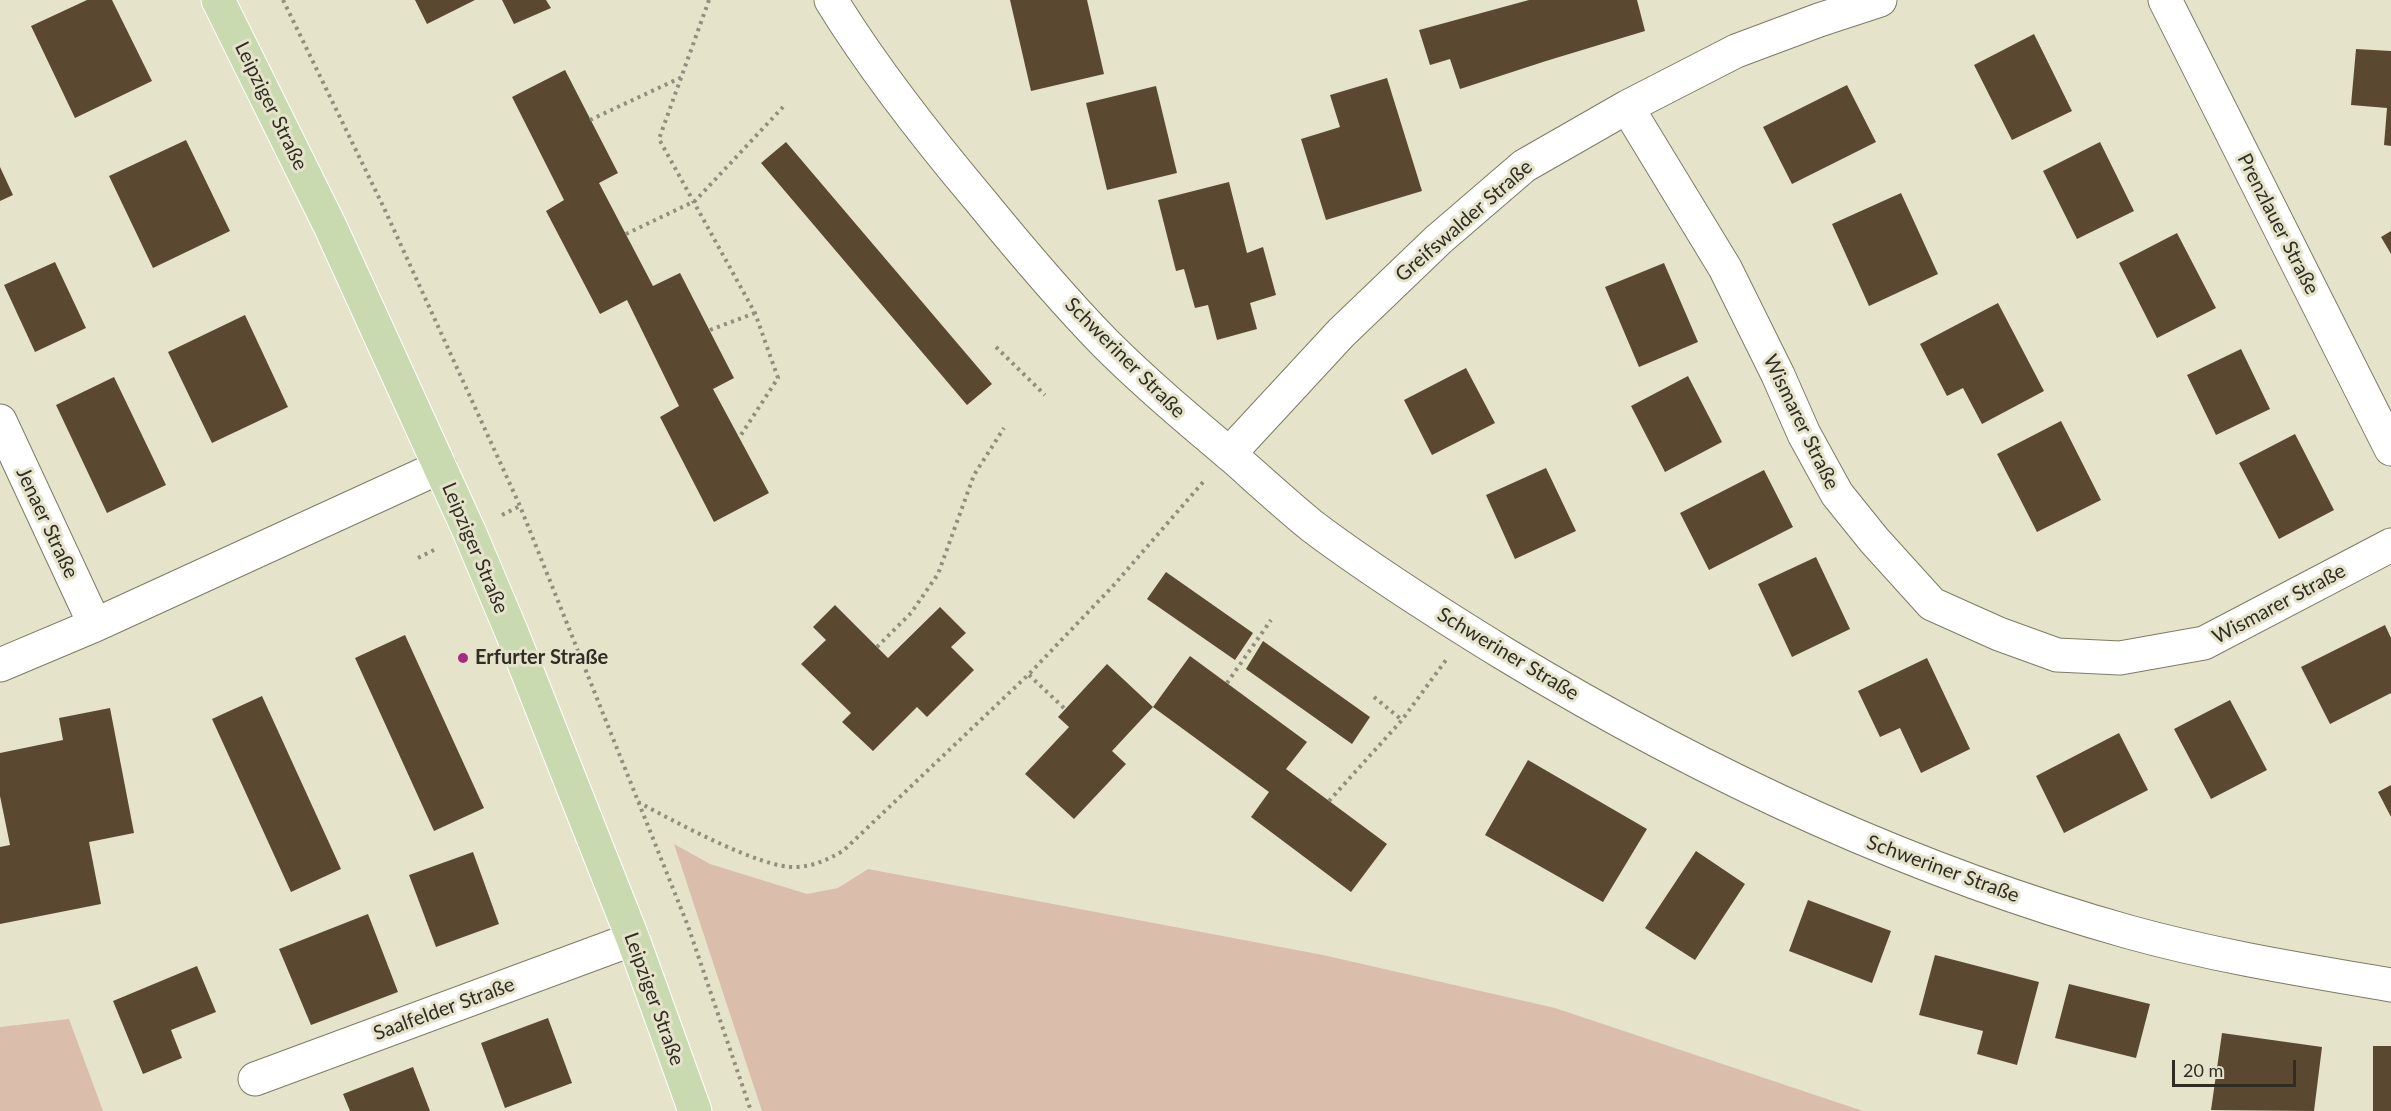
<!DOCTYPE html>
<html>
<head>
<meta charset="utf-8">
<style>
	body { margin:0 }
	#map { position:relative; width:2391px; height:1111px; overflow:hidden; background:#e6e3cb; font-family:Lato,sans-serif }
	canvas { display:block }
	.scale { position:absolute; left:2172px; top:1060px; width:124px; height:27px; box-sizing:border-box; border:3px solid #2f2d24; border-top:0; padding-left:8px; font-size:18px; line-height:21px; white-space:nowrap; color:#2f2d24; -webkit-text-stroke:4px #e6e3cb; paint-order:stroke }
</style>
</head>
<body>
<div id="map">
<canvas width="2391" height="1111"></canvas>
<div class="scale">20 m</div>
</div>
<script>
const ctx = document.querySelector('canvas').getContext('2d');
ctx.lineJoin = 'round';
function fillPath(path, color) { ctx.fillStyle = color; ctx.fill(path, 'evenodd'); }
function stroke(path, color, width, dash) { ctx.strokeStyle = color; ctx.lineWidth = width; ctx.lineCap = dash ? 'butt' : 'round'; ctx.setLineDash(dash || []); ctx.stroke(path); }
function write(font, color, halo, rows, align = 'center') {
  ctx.font = font + ' Lato,sans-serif'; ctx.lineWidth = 6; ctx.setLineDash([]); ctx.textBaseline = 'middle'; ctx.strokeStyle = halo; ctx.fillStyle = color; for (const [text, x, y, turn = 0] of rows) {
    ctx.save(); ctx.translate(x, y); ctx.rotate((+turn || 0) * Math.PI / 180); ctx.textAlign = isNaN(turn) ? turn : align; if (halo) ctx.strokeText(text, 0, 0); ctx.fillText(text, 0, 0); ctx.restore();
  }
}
fillPath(new Path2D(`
	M674,844L710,864L807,894L838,888L868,869L1323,955L1555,1008L1863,1111H762Z
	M69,1019L103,1111H0V1027Z`), '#dabdaa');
fillPath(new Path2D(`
	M87,0H112L152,81L75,118L31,26Z
	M415,0H475L427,24Z
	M502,0H546L551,8L514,24Z
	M1010,0H1087L1104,74L1031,91Z
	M1529,0H1637L1645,31L1546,61L1460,89L1450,59L1430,65L1419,30Z
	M2034,34L2072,111L2012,140L1974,65Z
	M2356,49L2391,51V146L2384,145L2387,108L2351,105Z
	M565,70L618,173L599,183L653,286L680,273L734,378L713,389L769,493L714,522L660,417L679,406L627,300L600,314L546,211L564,200L512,97Z
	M1387,78L1422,191L1326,220L1301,139L1340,127L1330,95Z
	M1847,85L1876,142L1792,184L1763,127Z
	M1156,86L1177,173L1107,190L1086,103Z
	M186,140L230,231L153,268L109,176Z
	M786,142L992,384L967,405L761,163Z
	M2100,142L2134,211L2077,239L2043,171Z
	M0,167L13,195L0,201Z
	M1229,182L1247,253L1263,247L1276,295L1250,303L1257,329L1217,340L1208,305L1195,308L1184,269L1176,271L1158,200Z
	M1901,193L1938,274L1869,306L1832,224Z
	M2391,231V254L2381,237Z
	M2177,233L2216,308L2157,338L2119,263Z
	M55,262L86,328L35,352L4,285Z
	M1664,263L1698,342L1639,367L1605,287Z
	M1998,303L2044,391L1982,424L1963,388L1947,396L1920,344Z
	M245,315L288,407L212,443L168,352Z
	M2241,349L2270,409L2216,435L2187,375Z
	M1466,368L1495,423L1432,455L1404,400Z
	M1688,376L1722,442L1665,472L1631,406Z
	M114,377L166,485L107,513L56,405Z
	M2061,421L2101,500L2037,532L1997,454Z
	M2295,434L2334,510L2279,539L2239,463Z
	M1546,468L1576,531L1515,559L1486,495Z
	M1764,470L1793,527L1709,570L1680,513Z
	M1816,557L1850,629L1792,657L1758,584Z
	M1166,572L1253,633L1235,660L1147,599Z
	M835,605L888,658L940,607L966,633L951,647L974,670L927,717L917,707L873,751L842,722L851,713L801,664L826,640L813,627Z
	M2385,625L2391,638V693L2330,724L2301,667Z
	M405,635L484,808L434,831L355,658Z
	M1263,641L1370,717L1352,744L1246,669Z
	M1190,656L1307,742L1286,769L1387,844L1351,892L1251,817L1269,792L1153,707Z
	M1927,658L1970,749L1921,773L1900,728L1880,737L1858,691Z
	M1107,664L1153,707L1112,751L1126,764L1074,819L1025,774L1069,727L1058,717Z
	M262,696L341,869L291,892L212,719Z
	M2230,700L2267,770L2211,799L2174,729Z
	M110,708L134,833L89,842L101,904L0,924V847L10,845L0,796V753L63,740L59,718Z
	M2119,733L2148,790L2064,833L2036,776Z
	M1528,760L1647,829L1603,902L1485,835Z
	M2391,785V817L2378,792Z
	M1696,851L1745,884L1695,960L1645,928Z
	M473,852L499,924L436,947L409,875Z
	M1808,900L1891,931L1872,983L1789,951Z
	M368,914L398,992L311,1025L279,949Z
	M1935,955L2039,982L2017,1065L1977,1054L1983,1031L1919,1015Z
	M197,966L216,1012L171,1030L182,1058L143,1074L113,1001Z
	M2069,984L2150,1004L2136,1058L2055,1038Z
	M548,1018L572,1083L505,1108L481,1043Z
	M2222,1033L2322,1047L2314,1111L2211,1110Z
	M2373,1046H2391V1111H2373Z
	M413,1067L430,1111H350L343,1094Z`), '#5a4930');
const minor = new Path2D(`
	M831,0C874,70 926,136 979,199C1019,248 1060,297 1105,343C1145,383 1189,420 1233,457C1259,480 1285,504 1312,526C1373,572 1438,613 1503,653C1699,772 1908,870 2129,932C2215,956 2303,970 2391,985
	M2165,0L2391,449
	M1627,107L1725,268L1778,375L1804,434L1837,494L1874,540L1932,604L1999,634L2057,655L2120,658L2204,643L2391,545
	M0,421L95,625
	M1229,454L1341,333L1438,240L1524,166L1627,107L1736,51L1819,20L1880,0
	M0,665L95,625L440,467
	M255,1079L633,939`);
const major = new Path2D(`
	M218,0L330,226L469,531L512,633L633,939L695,1111`);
stroke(minor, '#7e7b65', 35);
stroke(major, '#fff', 35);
stroke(new Path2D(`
	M283,0L384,208L520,506L688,926L751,1111
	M709,0L659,139L755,313L778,378L739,438
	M590,120L682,77
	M626,234L695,201L783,107
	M710,330L755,313
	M996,347L1045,395
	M502,515L520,506
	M418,558L434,550
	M877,647L911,613L938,574L974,475L1004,428
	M1029,675L1065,709
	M1227,683L1271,620
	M1374,697L1402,720
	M1329,801L1402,720L1446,660
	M638,802C672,820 761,869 796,867C814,866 827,860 843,851L1029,674L1113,586L1204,481`), '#908e7d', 4, [3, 4.5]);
stroke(minor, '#fff', 33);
stroke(major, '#cadab0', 33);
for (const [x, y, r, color] of [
	[463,658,6,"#a42b80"]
]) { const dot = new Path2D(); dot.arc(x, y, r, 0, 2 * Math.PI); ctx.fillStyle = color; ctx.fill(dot); stroke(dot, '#e6e3cb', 2); }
write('20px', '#2f2d24', '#e6e3cb', [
	["Leipziger Straße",271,106,64],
	["Greifswalder Straße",1464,221,-41],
	["Prenzlauer Straße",2278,224,63],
	["Schweriner Straße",1125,358,45],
	["Wismarer Straße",1801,422,64],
	["Jenaer Straße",47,523,65],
	["Leipziger Straße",475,548,67],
	["Wismarer Straße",2279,604,-28],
	["Schweriner Straße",1508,654,31],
	["Schweriner Straße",1943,869,20],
	["Leipziger Straße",654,999,70],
	["Saalfelder Straße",444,1009,-20]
]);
write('bold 20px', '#2f2d24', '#e6e3cb', [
	["Erfurter Straße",475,658]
], 'left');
</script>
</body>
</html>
